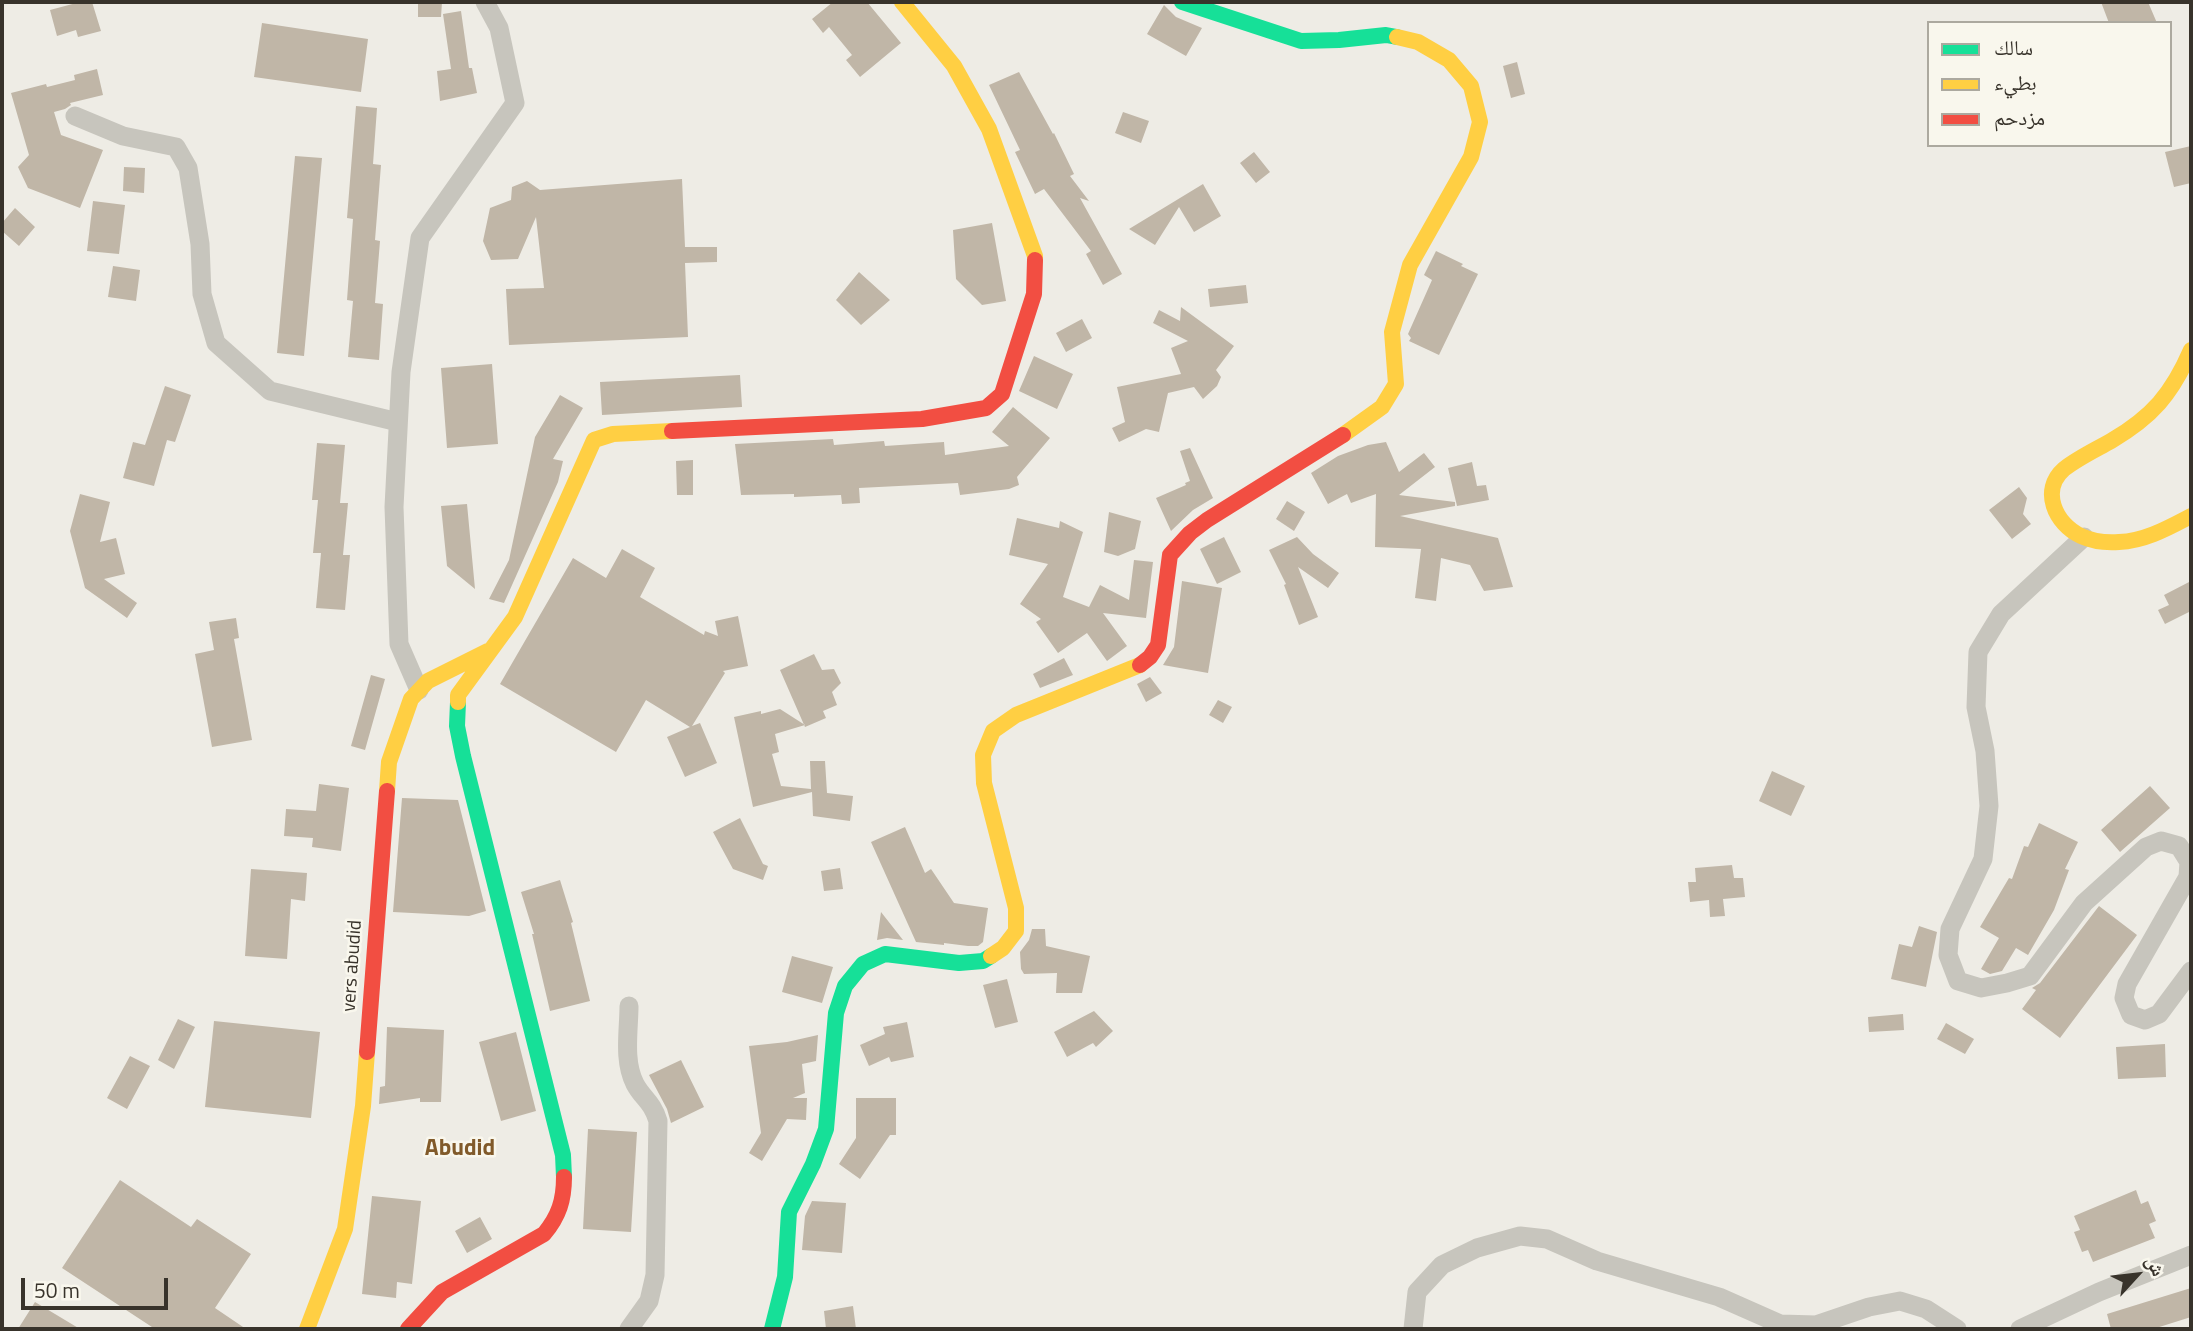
<!DOCTYPE html>
<html>
<head>
<meta charset="utf-8">
<style>
	body { margin:0 }
	#map { position:relative; width:2193px; height:1331px; overflow:hidden; background:#eeece5; font-family:"Titillium Web","Noto Naskh Arabic",sans-serif }
	canvas { display:block }
	.frame { position:absolute; inset:0; border:4px solid #38332b; pointer-events:none }
	.legend { position:absolute; left:1927px; top:21px; width:245px; height:126px; box-sizing:border-box; background:#f9f7ed; border:2px solid #aca99f; margin:0; padding:9px 12px; list-style:none; font-size:21px; color:#38332b }
	.legend li { display:flex; align-items:center; gap:14px; height:35px }
	.legend b { width:35px; border:2px solid #aca99f }
	.north { position:absolute; left:2102px; top:1240px; width:70px; height:70px; -webkit-text-stroke:5px #f9f7ed; paint-order:stroke; rotate:63deg; font-size:19px; font-weight:700; line-height:28px; text-align:center; color:#38332b }
	.north::after { content:''; display:block; margin:auto; width:24px; height:32px; background:#38332b; clip-path:polygon(50% 0,100% 100%,50% 72%,0 100%) }
	.scale { position:absolute; left:21px; top:1278px; width:147px; height:32px; box-sizing:border-box; border:4px solid #38332b; border-top:0; padding-left:9px; font-size:21px; line-height:24px; white-space:nowrap; color:#38332b; -webkit-text-stroke:5px #f9f7ed; paint-order:stroke }
</style>
</head>
<body>
<div id="map">
<canvas width="2193" height="1331"></canvas>
<div class="frame"></div>
<ul class="legend">
<li><b style="height:9px;background:#16e098"></b>سالك</li>
<li><b style="height:9px;background:#ffcf43"></b>بطيء</li>
<li><b style="height:9px;background:#f24e42"></b>مزدحم</li>
</ul>
<div class="north">ش</div>
<div class="scale">50 m</div>
</div>
<script>
const ctx = document.querySelector('canvas').getContext('2d');
ctx.lineJoin = 'round';
function fillPath(path, color) { ctx.fillStyle = color; ctx.fill(path, 'evenodd'); }
function stroke(path, color, width, dash) { ctx.strokeStyle = color; ctx.lineWidth = width; ctx.lineCap = dash ? 'butt' : 'round'; ctx.setLineDash(dash || []); ctx.stroke(path); }
function write(font, color, halo, rows, align = 'center') {
  ctx.font = font + ' "Titillium Web",sans-serif'; ctx.lineWidth = 5; ctx.setLineDash([]); ctx.textBaseline = 'middle'; ctx.strokeStyle = halo; ctx.fillStyle = color; for (const [text, x, y, turn = 0] of rows) {
    ctx.save(); ctx.translate(x, y); ctx.rotate((+turn || 0) * Math.PI / 180); ctx.textAlign = isNaN(turn) ? turn : align; if (halo) ctx.strokeText(text, 0, 0); ctx.fillText(text, 0, 0); ctx.restore();
  }
}
fillPath(new Path2D(`
	M80,2H92L101,31L78,37L76,30L57,36L50,10Z
	M418,2H442L441,17H418Z
	M833,2H867L901,43L860,77L846,60L852,55L829,27L823,33L812,19Z
	M2101,2H2148L2157,23H2109Z
	M1164,5L1176,17L1202,28L1186,56L1147,34Z
	M461,11L469,68H472L477,93L440,101L437,71L451,69L443,14Z
	M262,23L368,39L361,92L254,77Z
	M1517,62L1525,94L1511,98L1503,66Z
	M97,69L103,95L70,103L71,105L65,109L54,112L61,135L103,150L80,208L28,188L18,167L29,155L11,93L46,84L47,87L75,80L74,75Z
	M1019,72L1053,134L1054,133L1074,174L1070,176L1089,201L1080,198L1122,274L1103,285L1086,254L1091,251L1044,189L1035,194L1015,152L1020,150L989,85Z
	M356,106L377,108L373,164L381,165L375,240L380,241L375,303L383,304L379,360L348,357L353,301L347,300L353,219L347,218Z
	M1123,112L1149,121L1141,143L1115,133Z
	M2191,146V183L2174,187L2165,152Z
	M1254,152L1270,172L1256,183L1240,163Z
	M295,156L322,158L304,356L277,353Z
	M124,167L145,168L144,193L123,191Z
	M682,179L685,247H717V262L685,263L688,337L509,345L506,289L544,288L536,217L518,259L491,260L483,241L490,208L511,200L512,187L527,181L540,190Z
	M1203,184L1221,216L1194,232L1179,207L1155,245L1129,229Z
	M93,201L125,205L119,254L87,251Z
	M15,208L35,227L19,246L2,231V223Z
	M992,223L1006,301L982,305L956,279L953,230Z
	M1436,251L1463,264L1461,266L1478,274L1439,355L1409,341L1411,338L1408,334L1432,280L1424,275Z
	M113,266L140,270L136,301L108,297Z
	M859,272L890,300L861,325L836,300Z
	M1246,285L1248,303L1210,307L1208,289Z
	M1181,307L1234,346L1216,370L1221,377L1217,386L1203,399L1194,387L1168,393L1159,432L1146,429L1119,442L1112,428L1125,422L1117,387L1181,374L1171,348L1188,341L1153,323L1159,310L1180,321Z
	M1082,319L1092,338L1066,352L1056,333Z
	M1034,356L1073,374L1057,409L1019,391Z
	M492,364L498,444L447,448L441,368Z
	M740,375L742,407L602,415L600,382Z
	M165,386L191,395L175,442L167,440L154,486L123,478L133,442L145,445Z
	M560,395L583,408L553,459L563,461L558,482L504,603L489,599L509,560L535,437Z
	M1013,407L1050,438L1017,477L1019,485L1009,489L960,495L958,483L859,488L860,503L842,504L841,495L794,497V494L741,495L735,444L833,439L834,445L884,441L885,446L944,442L945,455L1009,446L992,432Z
	M1386,442L1399,472L1424,453L1435,467L1399,495L1455,502V506L1400,516L1498,538L1513,587L1484,591L1470,565L1441,558L1436,601L1415,598L1421,549L1375,547L1376,494L1351,503L1347,494L1328,504L1311,473L1338,456L1368,445Z
	M317,443L345,445L340,503H348L343,555H350L345,610L316,608L321,553H313L318,500H312Z
	M1190,448L1213,498L1193,510L1171,531L1156,498L1186,485L1185,483L1190,481L1180,451Z
	M693,460V495H677L676,461Z
	M1472,462L1477,486L1486,485L1489,500L1457,506L1448,468Z
	M2019,487L2027,498L2023,514L2031,524L2012,539L1989,510Z
	M80,494L110,502L100,542L116,538L125,574L104,579L137,603L127,618L85,588L70,531Z
	M1287,501L1305,512L1294,531L1276,519Z
	M467,504L475,589L447,566L441,506Z
	M1109,512L1141,521L1135,549L1118,556L1104,552Z
	M1017,518L1059,528L1060,521L1083,532L1063,597L1089,607L1100,585L1129,600L1134,560L1153,562L1146,618L1103,613L1127,646L1107,661L1087,633L1058,653L1036,622L1041,619L1020,604L1048,564L1009,555Z
	M1224,537L1241,572L1217,584L1200,549Z
	M1297,537L1313,554L1339,573L1328,588L1298,567L1318,617L1299,625L1284,585L1286,584L1269,550Z
	M622,549L655,568L640,597L704,635L705,631L718,636L715,621L738,616L748,666L723,671L725,673L692,726L700,723L717,763L685,777L667,737L690,727L646,700L616,752L500,684L573,558L606,578Z
	M1182,581L1222,588L1208,673L1163,665L1174,647Z
	M2191,581V611L2165,624L2158,610L2169,605L2164,595Z
	M236,618L239,638L234,639L252,740L212,747L195,654L214,650L209,622Z
	M814,654L822,670L834,669L841,683L832,692L837,705L823,711L826,718L805,727L780,670Z
	M1064,658L1073,675L1040,688L1033,674Z
	M371,675L385,679L365,750L351,746Z
	M1150,677L1162,693L1146,702L1137,684Z
	M1218,700L1232,707L1223,723L1209,715Z
	M780,709L805,725L775,734L779,752L772,754L781,786L811,789L810,761H825L827,793L853,796L850,821L813,816L812,792L753,807L734,717L761,711V714Z
	M1772,771L1805,786L1791,816L1759,801Z
	M319,784L349,788L341,851L312,847L313,838L284,836L286,809L316,811Z
	M2150,786L2170,808L2120,852L2101,830Z
	M402,798L458,800L486,911L469,916L393,912Z
	M740,818L763,864L768,866L763,880L733,869L713,832Z
	M2039,823L2078,842L2065,869L2069,870L2054,910L2028,955L2016,948L2002,971L1990,974L1981,969L1999,938L1980,927L2009,878L2012,879L2024,846L2028,847Z
	M905,827L925,873L931,869L954,903L988,908L983,942L978,946H968L944,943V945L916,942L871,842Z
	M1732,865L1734,878H1743L1745,897L1723,899L1725,916L1710,917L1709,900L1690,902L1688,882H1696L1695,868Z
	M840,868L843,889L824,891L821,871Z
	M251,869L307,873L305,901L291,899L287,959L245,956Z
	M560,880L573,922L571,923L590,1001L550,1011L532,934H534L521,892Z
	M2099,906L2137,935L2060,1038L2022,1009L2036,990L2032,988L2040,983Z
	M881,912L903,940L887,938L877,940Z
	M1919,926L1937,932L1926,987L1891,979L1899,944L1912,947Z
	M1032,929H1045L1046,946L1090,956L1082,993H1056L1057,973L1024,974L1021,969L1020,952L1029,940Z
	M792,956L833,967L822,1003L782,992Z
	M1007,979L1018,1022L995,1028L983,985Z
	M1094,1011L1113,1031L1096,1047L1093,1043L1067,1057L1054,1032Z
	M1903,1014L1904,1030L1869,1032L1868,1017Z
	M178,1019L195,1027L174,1069L158,1060Z
	M214,1021L320,1032L311,1118L205,1107Z
	M907,1022L914,1057L891,1062L889,1057L869,1066L860,1045L885,1034L883,1027Z
	M1946,1023L1974,1039L1965,1054L1937,1039Z
	M387,1027L444,1030L441,1102H420V1098L379,1104L380,1087L385,1086Z
	M516,1032L536,1111L501,1121L479,1042Z
	M818,1035L816,1061L802,1064L805,1093L793,1098H807L806,1120L787,1119L762,1161L749,1153L761,1133L749,1046L787,1042Z
	M2165,1044L2166,1077L2118,1079L2116,1047Z
	M130,1056L150,1066L127,1109L107,1098Z
	M681,1060L704,1107L671,1123L667,1109L649,1075Z
	M856,1098H896V1135H890L860,1179L839,1164L856,1138Z
	M588,1129L637,1132L631,1232L583,1229Z
	M120,1180L191,1227L197,1219L251,1254L215,1308L246,1329H155L62,1268Z
	M2136,1190L2141,1204L2148,1201L2156,1221L2149,1224L2155,1238L2093,1262L2088,1250L2082,1252L2074,1232L2080,1230L2074,1216Z
	M372,1196L421,1201L412,1284L397,1282L396,1298L362,1294Z
	M812,1201L846,1203L842,1253L802,1250L805,1216Z
	M480,1217L492,1239L467,1253L455,1231Z
	M2191,1288V1317L2153,1329H2111L2107,1314Z
	M35,1302L80,1329H18Z
	M853,1306L856,1329H826L824,1311Z`), '#c0b6a7');
stroke(new Path2D(`
	M75,116L123,136L176,147L188,168L200,244L202,294L216,343L270,391L398,422
	M2084,537L2001,614L1978,652L1976,707L1985,751L1989,806L1983,859L1950,929L1948,955L1958,981L1981,988L2007,983L2030,976L2084,903L2146,847L2161,841L2179,846L2189,862L2188,877L2127,984L2124,998L2131,1015L2145,1020L2159,1014L2191,971
	M419,690L399,644L394,507L401,372L420,238L515,103L499,28L485,2
	M629,1329L649,1301L655,1275L658,1121C652,1101 643,1099 635,1084C623,1061 629,1030 629,1006
	M1413,1329L1417,1292L1442,1265L1477,1248L1520,1236L1547,1239L1597,1261L1719,1297L1780,1324L1816,1325L1869,1307L1900,1301L1926,1309L1957,1329
	M2020,1329L2099,1292L2191,1255`), '#c7c5bd', 19);
stroke(new Path2D(`
	M1182,2L1301,41L1339,40L1386,35L1397,37
	M458,702L457,726L463,756L563,1155L564,1177
	M772,1329L785,1277L789,1212L813,1164L826,1129L836,1013L845,986L863,964L885,954L959,963L983,961L991,956`), '#16e098', 16);
stroke(new Path2D(`
	M902,2L954,66L989,129L1035,256V260
	M2191,350C2172,394 2152,417 2111,441C2095,450 2078,458 2064,469C2040,490 2055,524 2081,536C2092,541 2106,543 2119,542C2145,541 2168,528 2191,516
	M1343,435L1382,407L1396,384L1392,332L1410,265L1471,157L1480,122L1471,86L1449,60L1418,42L1397,37
	M458,702V695L515,617L594,440L613,434L672,431
	M387,791L389,762L411,699L428,681L488,651
	M991,956L1003,948L1016,931V908L984,783L983,755L993,731L1016,715L1140,665
	M307,1329L345,1229L363,1106L367,1052`), '#ffcf43', 16);
stroke(new Path2D(`
	M672,431L922,419L986,408L1002,394L1034,294L1035,260
	M1140,665L1150,657L1158,645L1170,555L1190,533L1207,520L1343,435
	M367,1052L387,791
	M408,1329L442,1292L544,1234C559,1216 564,1200 564,1177`), '#f24e42', 16);
write('19px', '#38332b', '#f9f7ed', [
	["vers abudid",353,966,-86]
]);
write('bold 23px', '#815a2a', '#f9f7ed', [
	["Abudid",460,1149]
]);
</script>
</body>
</html>
